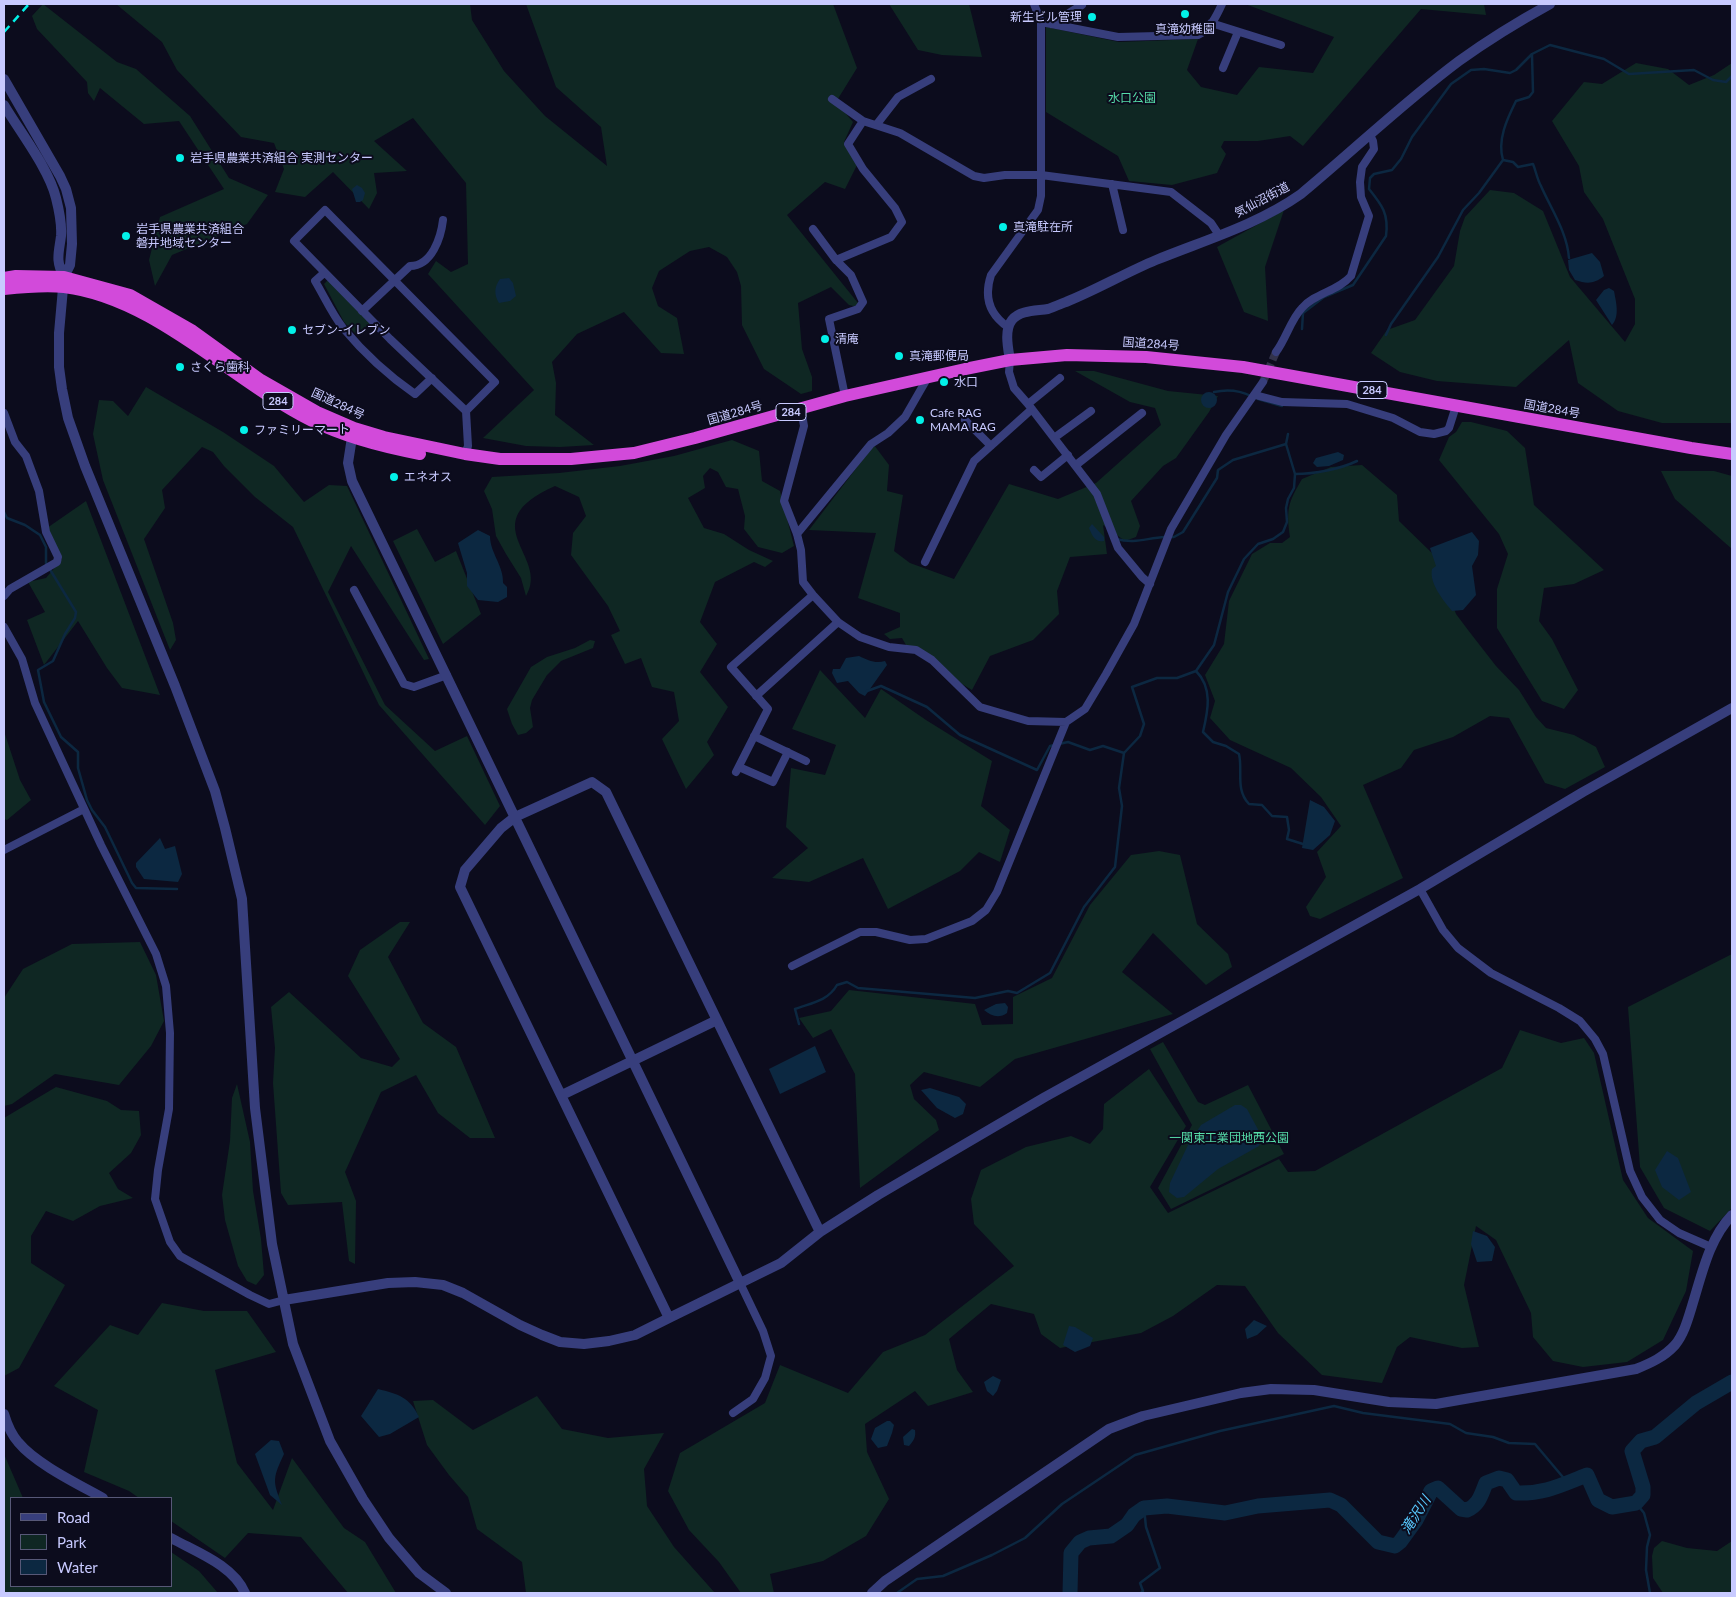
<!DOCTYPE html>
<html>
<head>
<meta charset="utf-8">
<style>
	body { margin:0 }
	#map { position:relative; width:1736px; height:1597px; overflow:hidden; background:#0c0c1d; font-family:Lato,sans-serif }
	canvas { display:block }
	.frame { position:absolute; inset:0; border:5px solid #c8caff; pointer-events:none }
	.legend { position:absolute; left:10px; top:1497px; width:162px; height:90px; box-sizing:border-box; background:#0c0c1d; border:1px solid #575877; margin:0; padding:6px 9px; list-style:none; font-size:15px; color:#c8caff }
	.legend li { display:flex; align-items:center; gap:10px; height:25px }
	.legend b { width:25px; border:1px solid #575877 }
</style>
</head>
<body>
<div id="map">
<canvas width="1736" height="1597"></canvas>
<div class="frame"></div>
<ul class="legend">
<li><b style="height:6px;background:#373e7c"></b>Road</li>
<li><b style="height:14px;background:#0f2723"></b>Park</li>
<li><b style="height:14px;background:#0c2841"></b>Water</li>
</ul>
</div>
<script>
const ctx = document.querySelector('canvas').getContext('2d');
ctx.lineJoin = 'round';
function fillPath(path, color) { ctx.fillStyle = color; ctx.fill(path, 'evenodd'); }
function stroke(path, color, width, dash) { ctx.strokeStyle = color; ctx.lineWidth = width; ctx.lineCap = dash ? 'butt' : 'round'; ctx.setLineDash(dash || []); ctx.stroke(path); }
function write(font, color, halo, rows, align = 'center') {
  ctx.font = font + ' Lato,"Noto Sans JP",sans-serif'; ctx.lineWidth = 4; ctx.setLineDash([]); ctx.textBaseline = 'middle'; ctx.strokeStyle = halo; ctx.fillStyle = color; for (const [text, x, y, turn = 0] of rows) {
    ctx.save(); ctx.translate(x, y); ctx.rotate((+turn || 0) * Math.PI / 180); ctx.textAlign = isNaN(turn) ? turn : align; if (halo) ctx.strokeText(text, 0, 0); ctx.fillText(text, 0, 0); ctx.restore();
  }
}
fillPath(new Path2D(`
	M43,4L117,62L136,69L190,116L229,178L268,195L247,224L172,255L155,286L149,260L160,217L224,189L179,121L144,124L100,88L94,101L88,93L87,82L37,29L32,16Z
	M116,4H470L472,20L504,71L545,116L607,166L601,127L556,87L526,4H833L857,68L836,102L853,122L844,142L857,165L845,189L825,182L787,215L862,308L849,305L831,287L798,303L802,349L812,377V391L801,394L764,369L742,325L741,286L737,272L727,257L709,247L690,251L659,271L652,288L658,306L677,318L684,354L661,353L624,312L577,334L552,362L556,383L555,415L594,445L560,447L526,446L483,438L534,390L428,274L436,261L451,272L468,264L466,183L413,118L374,141L407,171L374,173L377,193L369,209L333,172L305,197L275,192L284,169L274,143L241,137L177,70L162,42Z
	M889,4H969L982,57L942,55L918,50Z
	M1245,4H1484L1486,15L1421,9L1303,146L1290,136L1258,141H1224L1221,147L1226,154L1217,173L1172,185L1129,181L1118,156L1046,112V27L1119,42L1198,39L1187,70L1201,87L1237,95L1259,67L1313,73L1334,37Z
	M1636,63L1668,69L1689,85L1714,75L1732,63V423H1662L1618,411L1578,383L1569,340L1516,387L1437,381L1400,372L1371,353L1387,330L1415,320L1454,266L1460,231L1465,217L1490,190L1514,193L1543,211L1570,277L1625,342L1635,324V299L1603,219L1584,192L1579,166L1552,121L1584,82L1602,84Z
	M1284,210L1265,267L1268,321L1244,312L1217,247Z
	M328,280L370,323L358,336L344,322L324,284Z
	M1075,371H1094L1168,391L1218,396L1209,412L1176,458L1163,466L1131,501L1140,526L1136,537L1125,541L1103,525L1107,554L1070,557L1057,591L1059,614L1033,640L990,656L972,690L955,680L931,656L906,645L902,638L890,639L884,634L900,627V613L858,598L876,533L809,530L874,445L889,465L887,491L903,495L894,551L910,563L954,579L1009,484L1058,499L1096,483L1161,425L1155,408L1130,402Z
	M146,387L223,432L274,466L304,502L329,485L347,486L429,659L424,660L351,546L328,592L385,705L435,751L467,736L500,806L485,825L379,705L293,527L255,497L224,466L213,452L202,447L162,490L165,508L144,539L173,623L176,640L170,650L103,480L93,434L99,400L113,401L128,416Z
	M1462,422H1471L1507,431L1525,448L1534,505L1604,570L1574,584L1544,588L1539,621L1552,639L1578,690L1564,709L1542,701L1497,628V589L1508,554L1499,534L1439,460L1449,437L1456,432Z
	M732,440L759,451L762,481L780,491L794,546L782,553L758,547L744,529L745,516L738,489L726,487L718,472L710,468L703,476L705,488L688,498L704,528L724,534L749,550L773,561L765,567L754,562L715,582L700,622L717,644L700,672L728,707L707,742L714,755L686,789L662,739L679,721L674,692L652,687L641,658L625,664L611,635L620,631L608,606L571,555L573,533L586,516L579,497L555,486C470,524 551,556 526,596L521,578L506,554L496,536L492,509L484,491L492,477L559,473L620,466L674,456Z
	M1362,465L1397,495L1399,521L1434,555L1456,614L1468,630L1496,666L1519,690L1536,717L1546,728L1574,735L1596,747L1605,767L1565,789L1545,783L1509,718L1490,716L1453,737L1414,750L1401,768L1363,785L1403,878L1320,919L1310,916L1306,907L1326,877L1317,852L1341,826L1321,797L1291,768L1230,740L1210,718L1215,701L1205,675L1224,644L1229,601L1252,554L1270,543H1282L1290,537C1286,509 1288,503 1302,479L1331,467Z
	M1661,471H1714L1732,476V549L1675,499Z
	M86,501L160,695L122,688L107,668L78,621L44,665L27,620L45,612L28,582L46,578L62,559L47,528Z
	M417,529L435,562L456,551L481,614L443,644L393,541Z
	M590,640L595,641L593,648L561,661L547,675L532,700L530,708L533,727L526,733L518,735L512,724L507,709L531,667L547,657L575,648Z
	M820,670L865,718L881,689L926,720L992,761L981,806L1010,830L1000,862L979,852L960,871L888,909L863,858L809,882L772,878L808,848L786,827L791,768L825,775L836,745L792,729Z
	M4,731L20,780L31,800L7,820L4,819Z
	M1159,851L1180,855L1197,924L1228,954L1232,967L1206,985L1153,933L1122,972L1173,1014L1015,1059L980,1087L924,1072L910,1085L914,1099L936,1120L939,1130L860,1188L855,1074L831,1029L813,1038L799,1018L831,1011L849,990L975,1004L982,1025L1013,1024V997L1052,978L1090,905L1131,855Z
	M400,922H410L388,957L423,1023L456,1047L495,1138H470L438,1113L416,1075L381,1092L345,1172L356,1201L355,1264L349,1261L342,1202L288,1205L281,1193L273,1083L275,1048L271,1007L289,992L361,1058L392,1067L400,1059L348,976L360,950Z
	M140,942L156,975L164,1021L151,1046L119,1085L55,1074L12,1104L4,1106V998L23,969L72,944Z
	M1732,954V1208L1710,1231L1664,1208L1640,1167L1628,1007Z
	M1520,1030L1561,1043L1584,1038L1594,1053L1623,1180L1648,1218L1693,1251L1686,1291L1663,1340L1627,1362L1583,1367L1553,1361L1533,1337L1531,1313L1496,1240L1476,1226L1464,1285L1479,1347L1462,1348L1410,1337L1397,1347L1382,1383L1322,1375L1278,1333L1245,1286L1217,1285L1173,1316L1141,1333L1060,1348L1041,1334L1034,1314L991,1304L949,1339L957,1370L973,1392L928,1406L915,1391L865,1424L867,1452L889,1499L866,1536L823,1561L770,1574L774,1593H741L719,1562L689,1530L668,1491L680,1453L765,1403L780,1365L848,1393L883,1352L925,1335L1014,1266L974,1224L971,1199L981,1170L1026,1147L1071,1136L1090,1144L1103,1129L1104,1104L1149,1069L1186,1126L1150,1187L1168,1213L1279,1159L1288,1172L1315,1171L1502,1068Z
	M1163,1042L1198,1102L1205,1105L1248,1085L1284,1154L1171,1209L1158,1188L1192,1125L1150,1049Z
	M237,1084L250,1142L253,1191L261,1239L264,1275L256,1285L247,1281L238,1266L225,1220L222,1195L230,1141L232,1098Z
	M56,1087L107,1101L121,1110L139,1111L141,1135L131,1153L109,1173L118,1189L133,1198L100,1206L73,1221L46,1211L31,1236V1263L65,1285L19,1368L4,1376V1118Z
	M162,1303L204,1311H247L276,1352L215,1370L237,1463L273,1510L292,1458L344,1528L365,1542L396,1593H348L301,1537L248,1533L225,1558L171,1521V1498H139L129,1491L84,1472L98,1410L54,1386L110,1325L138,1335Z
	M537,1396L562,1429L608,1438L664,1433L644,1469L647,1506L674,1547L715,1593H526L522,1562L477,1529L468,1497L449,1475L427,1445L413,1401L433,1400L473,1430Z
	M4,1454L23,1498H11V1586H171V1552L199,1571L218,1593H4Z
	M1662,1541L1687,1548L1717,1551L1732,1541V1593H1663L1653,1578L1652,1556L1654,1548Z`), '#0f2723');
fillPath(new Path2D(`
	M357,185L362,188L365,193L363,200L360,202H356L352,189Z
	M1592,253L1600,262L1604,276C1594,284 1587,284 1575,280L1569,270L1568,260Z
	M509,278L513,283L516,296L510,301L499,303C494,295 494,287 500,279Z
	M1609,288L1614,291C1616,302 1620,316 1612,325L1596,300L1604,290Z
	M1201 400a8 8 0 1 1 16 0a8 8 0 1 1-16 0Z
	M1338,452L1344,455L1343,460L1329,466L1317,467L1313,463L1316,458Z
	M1092,524L1104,537V541C1095,543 1092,535 1089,528Z
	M478,530L490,536C490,553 504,566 503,583L507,587V597L498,602L478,600L467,586V573L458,543Z
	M1472,532L1479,541L1478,555L1472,566L1476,595L1463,610L1452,611C1443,600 1429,583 1432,569L1436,566L1430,548Z
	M859,656C868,660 875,664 885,661L887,665L865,696L859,693L848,681L837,683L832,673L833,669H840L846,658Z
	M1310,800L1324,807L1335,821L1330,835L1313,850L1302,848Z
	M160,838L165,849L175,846L182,874L178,882L144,879L136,867V863Z
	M1005,1003L1008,1007L1007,1013C999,1019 991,1016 984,1010L996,1004Z
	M815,1046L826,1072L780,1094L769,1069Z
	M930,1088L959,1097L966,1104L963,1114L955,1118L937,1108L921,1090Z
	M1235,1105H1241L1247,1109L1261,1135V1140L1259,1146L1218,1169L1184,1197L1177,1198L1169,1192L1170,1183L1188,1145L1201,1125Z
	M1667,1151L1678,1158L1691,1192L1679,1200L1662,1187L1655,1170Z
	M1473,1231L1487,1236L1495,1247L1492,1261L1477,1262L1471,1244Z
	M1254,1320L1267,1326L1257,1335L1247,1339L1245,1329Z
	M1069,1326L1075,1327L1093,1338L1090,1346L1075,1352L1063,1345Z
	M993,1376L1001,1380L997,1391L993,1396L987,1391L984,1382Z
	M378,1389C398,1394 410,1397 419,1417L390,1434L379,1437L361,1416Z
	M887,1421H890L894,1425L892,1433L887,1446L878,1448L871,1439L875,1428Z
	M912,1429L915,1430C916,1437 914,1440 909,1446L904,1445L903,1437Z
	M271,1440L279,1441L284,1454C273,1478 272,1480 282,1505L270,1495L255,1454Z`), '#0c2841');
stroke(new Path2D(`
	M1532,55L1533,92L1529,97L1516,101C1507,119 1497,140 1503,160L1513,162L1518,167L1533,164C1536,171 1537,179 1541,186C1551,209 1567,232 1569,258
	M1302,329L1303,313L1324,297L1353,285L1386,236C1389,214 1382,205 1369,189L1370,178L1374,174L1392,170L1401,159L1412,137L1451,84L1471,70L1484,69L1510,73L1516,70L1532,54L1550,45L1604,59L1629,74L1694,70L1713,80L1726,82L1732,76
	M1386,335L1391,324L1438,257L1463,210L1479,193L1503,160
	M1214,392C1227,389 1239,390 1251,396
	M1258,399L1282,406
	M1288,434L1286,444L1295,474C1315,474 1340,469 1357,461
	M4,512L7,518L25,525L40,535L46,547V563L76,612L75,618L65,634L53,661L38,670L44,702L61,737L78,752V768L87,800L92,810L105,827L132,883L136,888L177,889
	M1170,537H1174L1183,532L1217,478L1218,470L1233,460L1286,444
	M1116,539C1136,544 1146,538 1165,537
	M1196,671C1213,688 1208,711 1203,732L1213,742L1226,746L1239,754C1243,771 1235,789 1249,804L1262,805L1272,816L1287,817L1289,830L1287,839L1303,844
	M867,691L881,686L927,707L960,735L1037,770L1050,746L1068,742L1090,750L1103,746L1124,753
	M799,1024L795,1009C811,1003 828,1001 837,985L847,982L858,988L975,998L1008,991L1017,993L1050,973L1084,907L1115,867L1122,806L1119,788L1124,753L1140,736L1144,724L1132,687L1157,678H1177L1196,671L1214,645L1228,592L1244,559L1258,544L1273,539L1283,532L1287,522L1286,508L1288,499L1294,488L1295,474
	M1636,1503L1644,1513L1650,1535L1647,1547L1646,1570L1650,1593
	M897,1593L917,1579L943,1576L992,1555L1025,1538L1062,1504L1135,1455L1220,1431L1334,1406L1363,1413L1450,1424L1466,1433L1493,1437L1509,1443L1535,1444L1567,1482
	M1141,1593L1143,1591L1140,1583L1160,1568L1146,1527L1144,1508`), '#0c2841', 2.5);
stroke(new Path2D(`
	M1070,1593L1071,1553L1080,1542L1089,1538L1111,1536L1127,1525L1134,1515L1144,1508L1167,1506L1225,1513L1258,1506L1330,1500L1341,1505L1378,1542L1395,1546L1400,1542L1416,1520L1431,1491L1438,1488L1461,1509L1467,1510C1479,1505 1481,1495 1486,1483L1499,1478L1507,1480L1516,1493C1545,1494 1561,1485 1587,1475L1598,1500L1612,1507L1636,1503L1643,1495V1487L1632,1451L1641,1441L1655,1437L1696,1403L1732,1382`), '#0c2841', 15);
stroke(new Path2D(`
	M1263,382L1276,352`), '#32324a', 8, [8, 4]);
stroke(new Path2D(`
	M1034,4L1041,22
	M1211,23L1281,45
	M1051,24L1082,5L1081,4
	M1223,68L1238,32
	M832,99L863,121L900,133L974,176L984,178L1005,175H1041L1171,192L1211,223L1219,235
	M877,124L898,97L931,79
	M1112,184L1123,230
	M813,229L836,260
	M324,273L315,281C324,296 332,314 343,328C363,352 389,376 415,394L432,378
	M362,311L410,266C432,266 441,237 443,220
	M1008,327C989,314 984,296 991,275L1038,210L1041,196V22L1118,37L1198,35C1210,30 1217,15 1222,4
	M1276,352C1286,339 1291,319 1302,308C1315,293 1338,291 1351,276L1369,216L1361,197L1360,182L1362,167L1374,149L1373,141L1370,135
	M1010,360L1009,372L1014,388L1028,404L1097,494L1118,548L1142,577L1150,584
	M1255,395L1282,402L1347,404L1393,418L1420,432L1434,434L1446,431L1449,428L1456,406
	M845,396L829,319L858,309L863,302L851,275L836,260L891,237L902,222L895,208L863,169L848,144L863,121
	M1028,404L1060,378
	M801,409L804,426L784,501L797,534L801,550L803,582L813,595L838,622L860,637L889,647L916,650L932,660L980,707L1028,721L1066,722L1085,709L1106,674L1134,624L1171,529L1226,435L1263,382
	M4,413L15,442L26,456L39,491L46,532L58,557L57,562L10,589L4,596
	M965,420L991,446
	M1054,438L1091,411
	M465,454L468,446L466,411L390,339L294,241L325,210L495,382L466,411
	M1076,465L1142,413
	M1034,470L1041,477L1068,455
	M797,534L871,444L888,433L905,417L928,377
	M925,562L974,461L1032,409
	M354,590L404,684L414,687L447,675
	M4,627L22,659L35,703L101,845L156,954L166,986L170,1033L169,1109L158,1170L155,1199L170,1242L180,1256L250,1295L269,1304L284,1300
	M756,696L838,622
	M754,736L806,761
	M739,767L773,782L788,752
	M736,772L768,709L731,667L813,595
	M4,850L84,809
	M1420,889L1443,930L1458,948L1491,973L1559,1008L1580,1021L1595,1039L1603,1054L1630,1171L1642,1197L1660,1220L1679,1233L1711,1247
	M792,966L860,932H876L910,940L926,939L972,921L986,910L997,892L1066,722
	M733,1413L753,1399L765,1378L771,1356L763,1331L740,1283`), '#373e7c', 8);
stroke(new Path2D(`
	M4,79L60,176L66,189L71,208L72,244L70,265L64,277L59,333V367L62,389L68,418L85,466L175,686L215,791L225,828L242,899L255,1108L272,1244L293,1344L330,1441L363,1499L389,1538L419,1573L446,1593
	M4,105C20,132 49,169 56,198C59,210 62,224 61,236C59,253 55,260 64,277
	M1010,360C1008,348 1004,330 1012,320C1020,310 1037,311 1048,309C1054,307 1060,304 1066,302C1096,290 1125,273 1156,260C1205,240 1257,225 1301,194C1354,150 1404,102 1459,61C1488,40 1519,21 1550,4
	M353,431L348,463L352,481C483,747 610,1016 740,1283
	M592,782L606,792L820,1232L781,1263L669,1318L460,887L465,870L501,828L515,817Z
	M562,1095L717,1020
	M820,1232L878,1195L1045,1097L1420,889L1583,792L1732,708
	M284,1300L388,1283L415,1282L443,1285L463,1293L520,1325L542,1335L560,1342L584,1344L609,1341L635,1335L669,1318
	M4,1414C7,1424 11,1434 18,1442C36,1464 78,1484 103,1498
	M171,1538C196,1552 233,1565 245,1593
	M872,1593L885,1581L1109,1429L1143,1416L1241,1393L1271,1389L1314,1390L1389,1402L1436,1404L1636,1369C1651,1363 1664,1357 1675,1345C1684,1334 1688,1319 1692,1306C1702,1274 1709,1239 1732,1215`), '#373e7c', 10);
stroke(new Path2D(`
	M4,278L16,276L64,277L130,295L193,331L261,380L317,412L354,428L384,437L465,454L500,459H571L634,453L695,438L845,396L965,369L1010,360L1067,355L1146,357L1243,367L1691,448L1732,454
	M4,289C23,287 44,285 64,287C155,298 232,381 312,421C347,438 382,447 420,454`), '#d24ada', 12);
stroke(new Path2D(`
	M4,32L29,4`), '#02f1e8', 2.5, [8, 6]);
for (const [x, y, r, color] of [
	[1185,14,5,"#02f1e8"],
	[1092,17,5,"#02f1e8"],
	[180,158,5,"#02f1e8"],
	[1003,227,5,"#02f1e8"],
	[126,236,5,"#02f1e8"],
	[292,330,5,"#02f1e8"],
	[825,339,5,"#02f1e8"],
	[899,356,5,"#02f1e8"],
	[180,367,5,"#02f1e8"],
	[944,382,5,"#02f1e8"],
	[920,420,5,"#02f1e8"],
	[244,430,5,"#02f1e8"],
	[394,477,5,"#02f1e8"]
]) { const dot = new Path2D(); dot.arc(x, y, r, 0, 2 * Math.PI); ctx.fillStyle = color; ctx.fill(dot); stroke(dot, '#0c0c1d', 2); }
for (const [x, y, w] of [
	[1372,390,30],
	[278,401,30],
	[791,412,30]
]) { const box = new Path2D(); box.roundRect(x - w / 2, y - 8.5, w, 17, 4); ctx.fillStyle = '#0c0c1d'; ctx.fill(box); stroke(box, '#c8caff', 1); }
write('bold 11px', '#c8caff', null, [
	["284",1372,390],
	["284",278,401],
	["284",791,412]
]);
write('12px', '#c8caff', '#0c0c1d', [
	["新生ビル管理",1082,17,"right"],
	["真滝幼稚園",1185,29,"center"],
	["岩手県農業共済組合 実測センター",190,158],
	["真滝駐在所",1013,227],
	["岩手県農業共済組合",136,229],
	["磐井地域センター",136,243],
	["セブン-イレブン",302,330],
	["清庵",835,339],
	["真滝郵便局",909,356],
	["さくら歯科",190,367],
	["水口",954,382],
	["Cafe RAG",930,413],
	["MAMA RAG",930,427],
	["ファミリーマート",254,430],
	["エネオス",404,477]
], 'left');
write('12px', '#56dda9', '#0c0c1d', [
	["水口公園",1132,98],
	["一関東工業団地西公園",1229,1138]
]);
write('12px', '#c8caff', '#0c0c1d', [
	["気仙沼街道",1262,200,-28],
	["国道284号",1151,344,4],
	["国道284号",338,404,25],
	["国道284号",1552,409,10],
	["国道284号",735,413,-16]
]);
write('italic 14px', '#57c8fe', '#0c0c1d', [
	["滝沢川",1416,1515,-57]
]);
</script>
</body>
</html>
